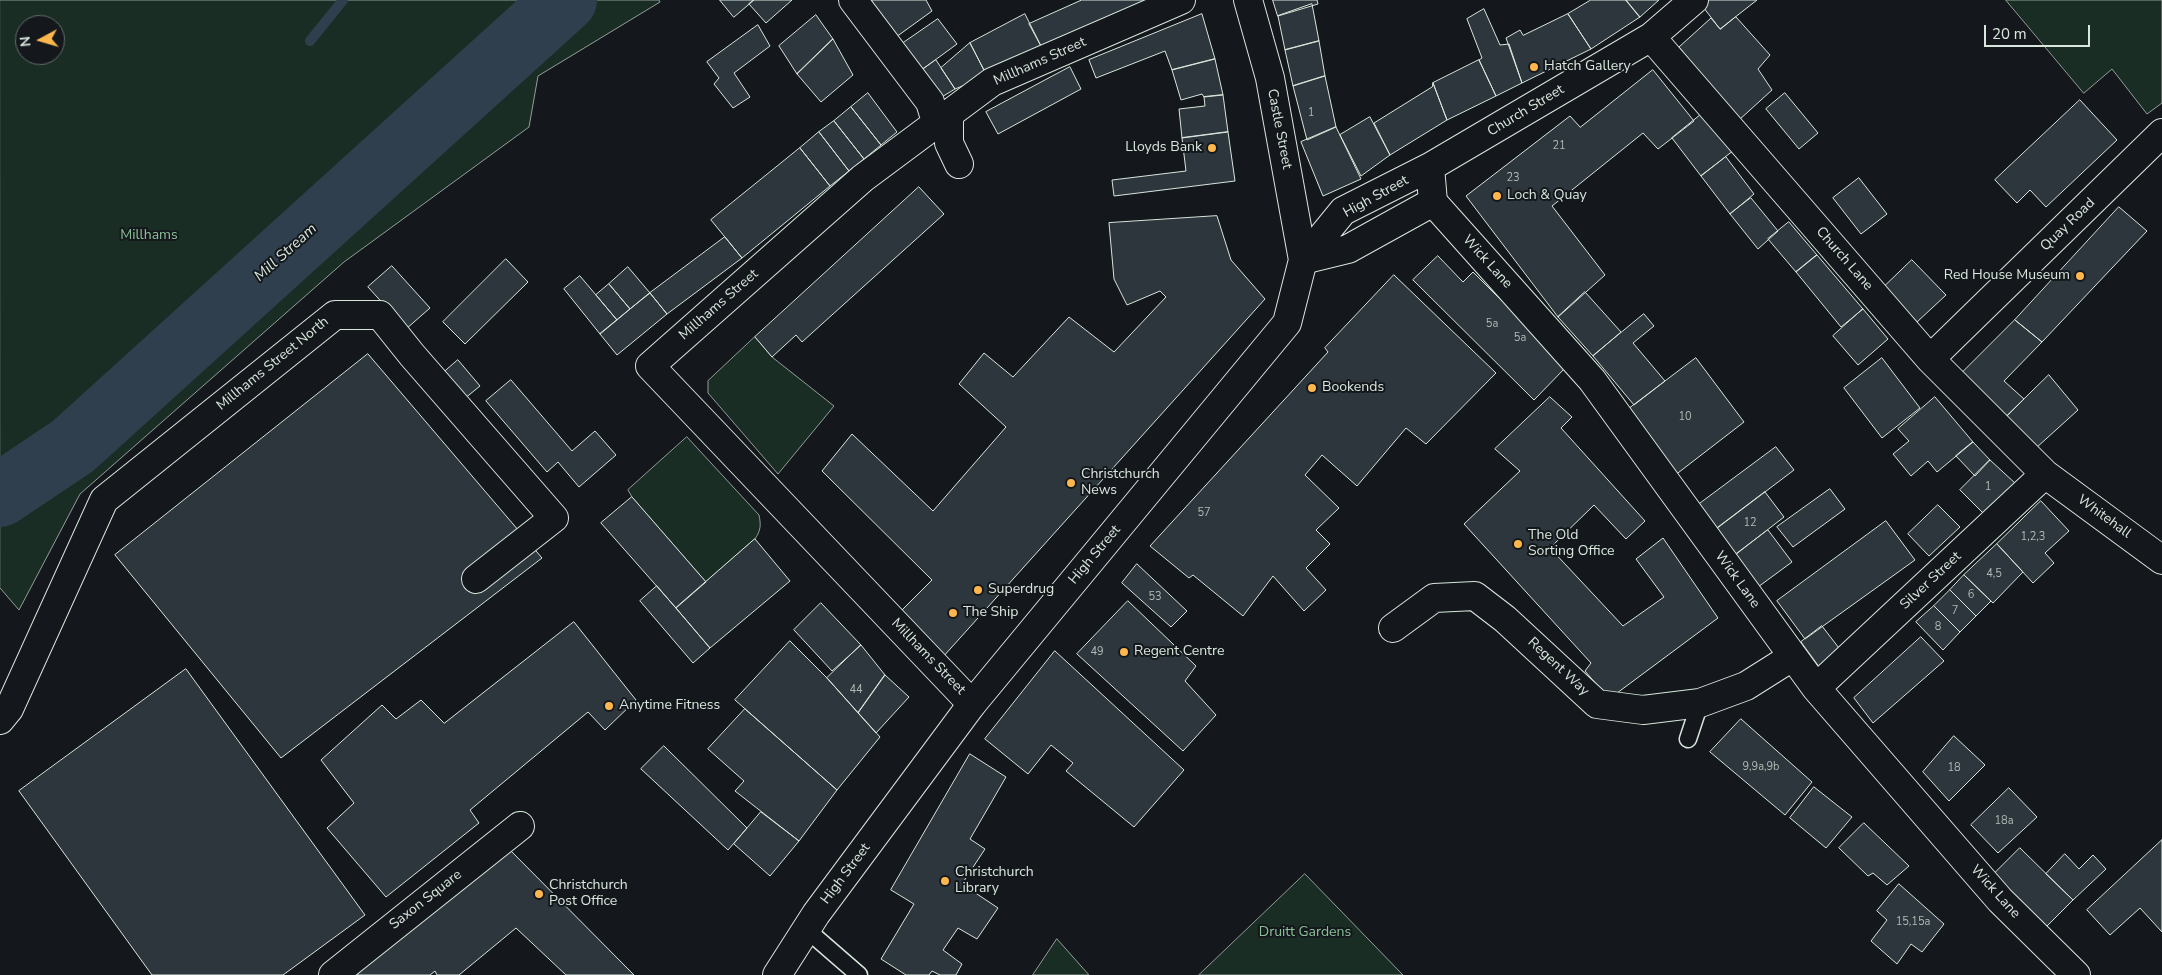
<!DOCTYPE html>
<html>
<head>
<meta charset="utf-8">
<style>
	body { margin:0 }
	#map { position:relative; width:2162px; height:975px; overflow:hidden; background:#14181c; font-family:"Nunito Sans",sans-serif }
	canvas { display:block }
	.north { position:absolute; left:15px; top:15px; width:50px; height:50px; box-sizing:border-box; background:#14181c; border:1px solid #626a69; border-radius:50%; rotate:264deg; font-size:14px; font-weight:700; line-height:20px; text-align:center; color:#d8e6dc }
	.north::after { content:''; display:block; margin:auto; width:18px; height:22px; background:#ffb74d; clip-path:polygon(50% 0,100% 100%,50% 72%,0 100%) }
	.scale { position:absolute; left:1984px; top:25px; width:106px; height:22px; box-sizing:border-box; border:2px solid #d8e6dc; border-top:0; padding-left:6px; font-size:15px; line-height:18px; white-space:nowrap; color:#d8e6dc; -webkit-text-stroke:4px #14181c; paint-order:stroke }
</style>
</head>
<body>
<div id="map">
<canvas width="2162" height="975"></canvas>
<div class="north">N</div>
<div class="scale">20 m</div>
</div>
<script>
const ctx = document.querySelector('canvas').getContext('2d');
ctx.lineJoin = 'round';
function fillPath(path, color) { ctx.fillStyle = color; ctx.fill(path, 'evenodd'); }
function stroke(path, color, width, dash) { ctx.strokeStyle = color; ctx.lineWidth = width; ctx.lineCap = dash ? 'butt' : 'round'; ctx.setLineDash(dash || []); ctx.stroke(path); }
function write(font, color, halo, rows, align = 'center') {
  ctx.font = font + ' "Nunito Sans",sans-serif'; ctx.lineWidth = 4; ctx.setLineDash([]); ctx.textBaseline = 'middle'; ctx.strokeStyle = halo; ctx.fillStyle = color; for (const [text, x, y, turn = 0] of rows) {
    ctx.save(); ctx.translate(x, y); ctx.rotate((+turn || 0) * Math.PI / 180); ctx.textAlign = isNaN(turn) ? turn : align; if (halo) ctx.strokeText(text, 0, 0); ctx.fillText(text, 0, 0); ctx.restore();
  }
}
const green = new Path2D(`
	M0,0H659L660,2L538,76L529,127L344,262L80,494L19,610L0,588ZM25,25H55V55H25Z
	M2006,0H2162V103L2147,114L2112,69L2084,93Z
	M755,337L772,357L834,406L778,474L708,393V381Z
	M687,437L759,515C761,525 761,530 755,539L706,582L632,497L628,490Z
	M1305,874L1403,975H1199Z
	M1057,939L1089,975H1033Z`);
fillPath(green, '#1a2d24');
stroke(green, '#939e99', 1);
stroke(new Path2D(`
	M310,41L343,0`), '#2f3f4d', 10);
stroke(new Path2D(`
	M0,495L73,446L565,0`), '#2f3f4d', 64);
const building = new Path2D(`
	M720,0H754L734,17Z
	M754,0H792L766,23L749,4Z
	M863,0H926L932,11L892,40Z
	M1082,0H1149L1042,48L1029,24Z
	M1273,0H1317L1318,4L1278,16Z
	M1591,0H1626L1640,17L1591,49L1568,14Z
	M1626,0H1659L1640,17Z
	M1704,0H1757L1720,29L1700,3Z
	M1312,4L1319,41L1285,50L1278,16Z
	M1484,9L1500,45L1509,44L1522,83L1496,96L1479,60L1482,58L1467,19Z
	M1025,14L1042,48L987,76L970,43Z
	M1202,14L1215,59L1172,70L1165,51L1096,78L1089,60Z
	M1568,14L1591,49L1522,83L1506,38L1520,30L1523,35Z
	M816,15L833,39L797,74L779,46Z
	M1736,17L1770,55L1758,69L1772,90L1739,120L1679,47L1711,18L1720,29Z
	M938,19L957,44L916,74L896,48Z
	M758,25L770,46L734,73L750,97L733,108L714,84L719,78L707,62Z
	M833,39L853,75L821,102L797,74Z
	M1319,41L1325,76L1293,86L1285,50Z
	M970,43L987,76L955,89L941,68Z
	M1215,59L1223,95L1204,97L1202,94L1181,100L1172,70Z
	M936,60L955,89L935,101L916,74Z
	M1479,60L1496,96L1447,120L1433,83Z
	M1070,67L1081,89L998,134L986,112Z
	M1653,70L1694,121L1658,149L1643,133L1552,206L1605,275L1558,317L1466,196L1570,116L1580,127Z
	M1325,76L1336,127L1307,140L1293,86Z
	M1433,83L1447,120L1390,155L1374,123L1432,87Z
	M868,93L897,132L881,145L851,107Z
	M1785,93L1818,133L1799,149L1766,109Z
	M1223,95L1228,132L1182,138L1179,109L1205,106L1204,97Z
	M2080,100L2117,140L2046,207L2030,190L2017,203L1995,180Z
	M851,107L881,145L864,159L834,121Z
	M1703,113L1734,150L1701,176L1672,138Z
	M1370,117L1390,155L1361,176L1340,135Z
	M834,121L864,159L849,171L819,132Z
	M1336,127L1361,179L1323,196L1301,142Z
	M819,132L849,171L830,186L800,148Z
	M1228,132L1235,181L1114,196L1112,180L1186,171L1182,138Z
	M800,148L830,186L742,258L711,220Z
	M1726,157L1754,194L1730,214L1701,176Z
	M1859,178L1887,214L1861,234L1833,198Z
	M919,187L944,214L802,342L796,335L772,357L755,337Z
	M1751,198L1778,231L1758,249L1730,214Z
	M2119,207L2147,231L2042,342L2015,320Z
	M1217,216L1231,260L1265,299L942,658L897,615L932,580L822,471L852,434L933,511L1006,427L959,384L984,353L1013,377L1069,317L1114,352L1166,297L1160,291L1127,305L1114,279L1109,223Z
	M1789,222L1817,255L1796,272L1768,239Z
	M725,237L742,258L667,314L650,293Z
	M1817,255L1863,309L1841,327L1796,272Z
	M1438,256L1463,282L1473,272L1567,366L1534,400L1413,280Z
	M506,259L528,282L465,344L443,322Z
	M1912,260L1946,295L1917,322L1884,287Z
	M392,266L430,308L406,329L368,287Z
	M628,267L650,293L630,309L609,284Z
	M1394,275L1496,373L1426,444L1406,428L1357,486L1322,455L1305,475L1339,508L1316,530L1330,544L1306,568L1326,590L1304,611L1273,576L1243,616L1193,575L1189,578L1150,546L1328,352L1325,348Z
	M580,276L617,320L600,334L564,289Z
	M609,284L630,309L617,320L596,295Z
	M1585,292L1621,332L1593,356L1558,317Z
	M650,293L667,314L617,355L600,334Z
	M1863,309L1888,339L1858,365L1833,336Z
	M1644,314L1654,326L1633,343L1665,381L1634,405L1593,356Z
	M2015,320L2042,342L2004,381L2024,399L2005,418L1960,375Z
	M368,354L542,558L281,758L115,555Z
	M1696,358L1744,422L1674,476L1626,411Z
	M1882,358L1920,408L1882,438L1844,388Z
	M458,360L480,386L464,399L442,374Z
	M2049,375L2078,410L2036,448L2005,418Z
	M511,380L572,451L595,431L616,455L579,487L558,462L547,472L486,401Z
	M1550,397L1572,417L1561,428L1645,521L1626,539L1594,505L1550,548L1623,626L1664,597L1636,559L1663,538L1718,618L1609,699L1585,671L1591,663L1464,524L1520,471L1495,449Z
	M1935,397L1973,442L1937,472L1928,461L1911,476L1893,454L1909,441L1898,429Z
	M1973,442L1990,460L1975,476L1956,456Z
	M1776,447L1794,470L1716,529L1698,505Z
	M1990,460L2016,484L1983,513L1960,490Z
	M1830,489L1845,509L1793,547L1777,527Z
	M1765,492L1784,517L1735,555L1716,529Z
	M632,497L706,582L676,608L601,523Z
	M2041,501L2069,531L2045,553L2054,563L2033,583L1997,544Z
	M1938,505L1960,527L1929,556L1908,534Z
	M1886,521L1915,560L1805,639L1777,601Z
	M1768,530L1792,562L1758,587L1735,555Z
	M755,539L790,581L710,648L676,608Z
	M1997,544L2023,572L1993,603L1964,575Z
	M1137,564L1187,611L1171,627L1122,583Z
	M1964,575L1991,601L1976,616L1950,590Z
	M657,586L710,648L693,663L640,601Z
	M1950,590L1976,616L1960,632L1934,606Z
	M1128,601L1196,666L1185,681L1216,715L1183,751L1077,654Z
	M821,603L861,645L832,671L794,630Z
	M1934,606L1960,632L1943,650L1916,622Z
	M574,622L636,700L605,730L588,712L470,810L479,823L386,897L327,828L354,803L321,760L382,705L396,719L421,700L444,723Z
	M1822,626L1842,652L1820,668L1801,642Z
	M1921,637L1944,661L1873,723L1854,698Z
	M790,641L827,678L880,737L837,790L735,700Z
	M861,645L885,675L858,713L827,678Z
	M1055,651L1184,770L1134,827L1066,771L1073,763L1051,745L1028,774L985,739Z
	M186,669L365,915L283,975H152L19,791Z
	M885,675L909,697L876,733L858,713Z
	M745,709L837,790L799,841L735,791L744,781L708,749Z
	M1741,719L1812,782L1785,815L1710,752Z
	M1954,736L1985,765L1949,801L1923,772Z
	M664,746L747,828L728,850L641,769Z
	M970,754L1006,777L970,839L985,849L962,884L998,908L977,939L958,928L943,950L962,964L956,975H940L932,971L929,975H906L881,959L914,904L891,890Z
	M1814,787L1852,817L1826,848L1790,818Z
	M2009,788L2037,817L1998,853L1971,825Z
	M761,812L799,841L770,876L734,844Z
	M1864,823L1909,866L1887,885L1873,873L1868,876L1839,848Z
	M2162,840V932L2140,908L2110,935L2087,910Z
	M508,848L634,975H566L516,928L459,975H437L435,971L430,975H354Z
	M2020,848L2073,900L2046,927L1993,875Z
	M2065,854L2079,869L2093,855L2106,869L2073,900L2046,874Z
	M1899,884L1944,924L1922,952L1911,944L1897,964L1871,941L1887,920L1877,911Z`);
fillPath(building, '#2c363c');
stroke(building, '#d8e6dc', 1);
const lane = new Path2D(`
	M1688,739L1700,703
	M806,929L859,975`);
const street = new Path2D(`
	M853,0L930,102L937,125
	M1651,37L1930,359L2045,474L2162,560
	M949,116V143L959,164
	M1430,167L1433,202L1592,380L1816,688L2000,900L2076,975
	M1303,260L1343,211L1430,167L1651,37L1694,0
	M1303,260L1348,249L1433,202
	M1930,359L2162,133
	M1393,628L1434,598L1475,596L1505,619L1597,704L1643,710L1700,703L1746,686L1792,657
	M1816,688L2045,474
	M972,704L650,366L863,178L992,82L1181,0
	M0,720L9,709L104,500L335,315H380L412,355L554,518L476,579
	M333,975L520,826`);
const secondary = new Path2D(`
	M777,975L816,914L972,704L1287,323L1303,260L1270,78L1248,0`);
stroke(lane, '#d8e6dc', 19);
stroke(street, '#d8e6dc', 30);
stroke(secondary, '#d8e6dc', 30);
stroke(lane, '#14181c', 16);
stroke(street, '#14181c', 28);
stroke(secondary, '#14181c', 28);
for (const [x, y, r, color] of [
	[1534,67,5,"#ffb74d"],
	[1212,148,5,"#ffb74d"],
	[1497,196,5,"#ffb74d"],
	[2080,276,5,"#ffb74d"],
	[1312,388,5,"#ffb74d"],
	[1071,483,5,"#ffb74d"],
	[1518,544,5,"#ffb74d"],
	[978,590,5,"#ffb74d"],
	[953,613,5,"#ffb74d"],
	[1124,652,5,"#ffb74d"],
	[609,706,5,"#ffb74d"],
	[945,881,5,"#ffb74d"],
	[539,894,5,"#ffb74d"]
]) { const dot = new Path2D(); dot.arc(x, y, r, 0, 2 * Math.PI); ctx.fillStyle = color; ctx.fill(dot); stroke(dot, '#14181c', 2); }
write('11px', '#adbab4', null, [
	["1",1311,113],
	["21",1559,146],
	["23",1513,178],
	["5a",1492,324],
	["5a",1520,338],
	["10",1685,417],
	["1",1988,487],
	["57",1204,513],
	["12",1750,523],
	["1,2,3",2033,537],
	["4,5",1994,574],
	["6",1971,595],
	["53",1155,597],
	["7",1955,611],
	["8",1938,627],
	["49",1097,652],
	["44",856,690],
	["9,9a,9b",1761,767],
	["18",1954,768],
	["18a",2004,821],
	["15,15a",1913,922]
]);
write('14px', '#d8e6dc', '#14181c', [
	["Millhams Street",1040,62,-24],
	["Church Street",1526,111,-31],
	["Castle Street",1279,129,79],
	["High Street",1376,197,-29],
	["Quay Road",2068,225,-44],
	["Church Lane",1844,259,49],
	["Wick Lane",1487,262,48],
	["Millhams Street",719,305,-41],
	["Millhams Street North",273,364,-39],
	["Whitehall",2104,517,36],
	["High Street",1095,555,-50],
	["Wick Lane",1737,580,54],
	["Silver Street",1931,581,-43],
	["Millhams Street",928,657,46],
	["Regent Way",1558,667,43],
	["High Street",846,874,-53],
	["Wick Lane",1995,892,48],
	["Saxon Square",426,900,-38]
]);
write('14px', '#d8e6dc', '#14181c', [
	["Hatch Gallery",1544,67],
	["Lloyds Bank",1202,148,"right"],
	["Loch & Quay",1507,196],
	["Red House Museum",2070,276,"right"],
	["Bookends",1322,388],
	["Christchurch",1081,475],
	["News",1081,491],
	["The Old",1528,536],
	["Sorting Office",1528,552],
	["Superdrug",988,590],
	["The Ship",963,613],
	["Regent Centre",1134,652],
	["Anytime Fitness",619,706],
	["Christchurch",955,873],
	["Library",955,889],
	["Christchurch",549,886],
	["Post Office",549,902]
], 'left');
write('14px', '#8ac095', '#14181c', [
	["Millhams",149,236],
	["Druitt Gardens",1305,933]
]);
write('italic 15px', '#d8e6dc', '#14181c', [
	["Mill Stream",286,253,-42]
]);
</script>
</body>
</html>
